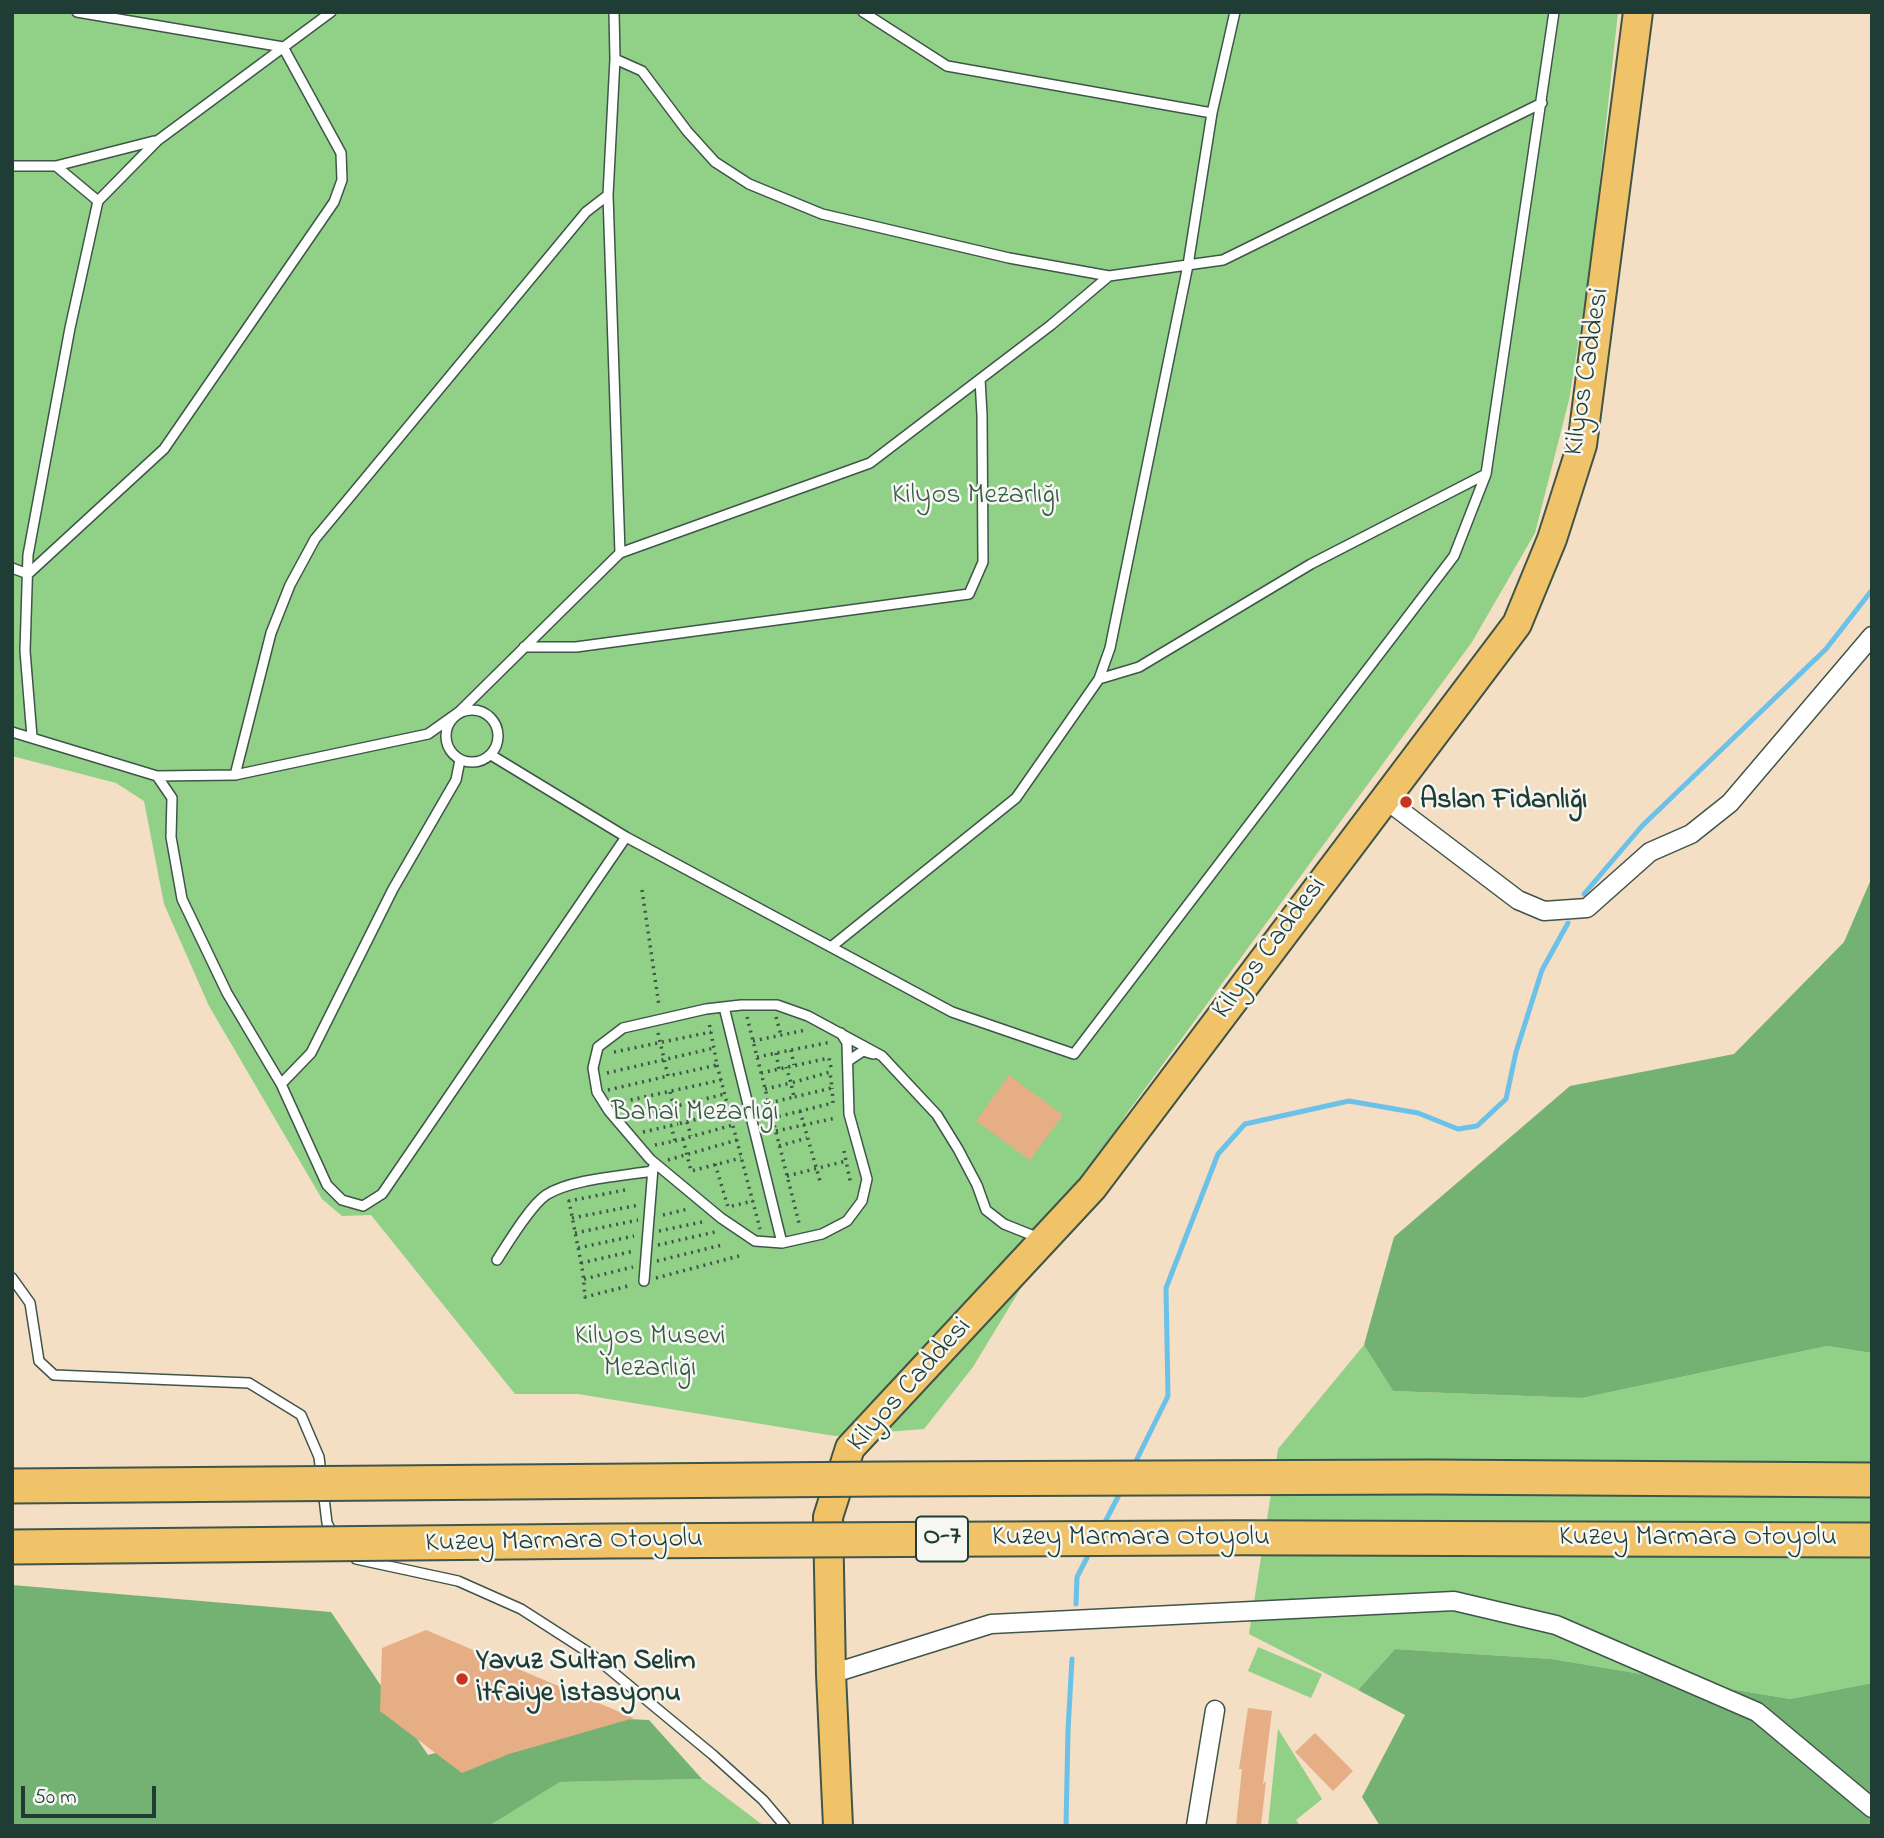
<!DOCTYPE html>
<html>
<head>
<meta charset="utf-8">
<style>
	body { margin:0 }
	#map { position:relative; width:1884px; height:1838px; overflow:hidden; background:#f4dec4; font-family:"Indie Flower",sans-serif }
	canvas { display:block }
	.frame { position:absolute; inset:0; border:14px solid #1f3d34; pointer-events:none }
	.scale { position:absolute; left:21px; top:1786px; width:135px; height:32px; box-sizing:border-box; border:4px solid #1f3d34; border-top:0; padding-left:9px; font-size:21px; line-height:24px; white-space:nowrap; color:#1f3d34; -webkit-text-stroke:5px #f6f6f2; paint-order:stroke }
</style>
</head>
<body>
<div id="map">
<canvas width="1884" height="1838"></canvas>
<div class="frame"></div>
<div class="scale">50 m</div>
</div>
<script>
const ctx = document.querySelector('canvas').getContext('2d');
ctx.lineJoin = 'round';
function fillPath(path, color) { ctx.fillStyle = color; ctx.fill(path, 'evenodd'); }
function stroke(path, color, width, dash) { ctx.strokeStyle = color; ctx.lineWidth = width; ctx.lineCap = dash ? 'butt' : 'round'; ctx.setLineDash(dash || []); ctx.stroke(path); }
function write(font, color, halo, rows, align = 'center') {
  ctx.font = font + ' "Indie Flower",sans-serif'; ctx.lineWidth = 5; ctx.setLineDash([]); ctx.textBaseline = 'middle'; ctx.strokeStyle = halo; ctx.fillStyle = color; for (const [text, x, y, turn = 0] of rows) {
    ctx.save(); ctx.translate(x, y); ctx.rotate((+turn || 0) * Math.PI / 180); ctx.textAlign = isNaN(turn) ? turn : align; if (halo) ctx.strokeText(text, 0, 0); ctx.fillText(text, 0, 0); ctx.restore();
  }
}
fillPath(new Path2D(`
	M12,12H1618L1591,263L1569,400L1535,533L1472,642L1125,1116L973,1367L924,1429L835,1436L578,1394H515L371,1215L342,1216L322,1199L209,1006L164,904L144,801L116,783L12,756Z
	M1364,1345L1393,1391L1582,1398L1827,1346L1872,1353V1683L1790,1699L1552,1659L1395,1649L1358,1690L1249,1634L1278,1449Z
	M1258,1647L1322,1674L1311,1698L1248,1671Z
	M1278,1729L1322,1799L1296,1820L1300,1826H1268Z
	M702,1779L764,1826H489L560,1782Z`), '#90d087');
fillPath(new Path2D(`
	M1872,877V1353L1827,1346L1582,1398L1393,1391L1364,1345L1394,1237L1570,1086L1734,1054L1844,942Z
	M12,1585L331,1612L428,1755L564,1716L649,1720L702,1779L560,1782L489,1826H12Z
	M1395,1649L1552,1659L1790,1699L1872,1683V1826H1380L1362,1797L1405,1715L1358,1690Z`), '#74b274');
stroke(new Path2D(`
	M1584,894L1642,826L1826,649L1872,590
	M1133,1467L1168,1396L1166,1288L1218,1154L1245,1124L1349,1101L1418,1113L1458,1129L1477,1126L1506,1099L1516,1052L1542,970L1568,923
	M1103,1526L1121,1491
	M1076,1604L1077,1577L1091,1550
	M1066,1826L1068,1730L1072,1659`), '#6bc1e8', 5);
fillPath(new Path2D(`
	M1009,1075L1063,1115L1030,1160L976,1121Z
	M426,1630L634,1718L509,1754L462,1773L380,1711L382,1648Z
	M1248,1708L1272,1711L1263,1784L1266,1781L1261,1826H1236L1242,1769H1239Z
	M1315,1733L1353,1771L1333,1791L1295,1752Z`), '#e6ae84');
const lane = new Path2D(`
	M614,12L615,59L608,195L620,553
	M863,12L947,66L1212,113
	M615,59L642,71L687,131L715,162L749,184L822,214L1009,258L1109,276L1223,260L1542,103
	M12,166H56L154,141
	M56,166L98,201
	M12,568L28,574L164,449L334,202L342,180L341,153L283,47L77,12
	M524,647H576L969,594L983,562L982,415L980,379
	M1099,679L1139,667L1311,564L1486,474
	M446 736a26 26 0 1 1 52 0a26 26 0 1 1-52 0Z
	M12,732L157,776L235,775L428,734L459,712L620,553L870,463L1051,325L1109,276
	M32,737L25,651L28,555L70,328L98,201L157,141L331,12
	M491,755L626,837L952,1012L1074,1054L1454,556L1486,474L1554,12
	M235,775L271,633L290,585L315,539L586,212L608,195
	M157,776L172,798L171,837L182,899L227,993L281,1084L311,1053L393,889L456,780L460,760
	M831,947L1016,798L1099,679L1110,648L1188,265L1212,113L1235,12
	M724,1007L782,1243
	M841,1033L847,1043L849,1114L867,1179L862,1201L847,1221L822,1234L782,1243L755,1241L721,1218L650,1159L609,1111L597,1092L593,1068L598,1047L623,1028L706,1009L741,1005H777L808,1016L882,1056L937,1115L958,1149L977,1185L986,1210L1004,1224L1039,1238
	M848,1061L863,1051L873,1054
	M281,1084L327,1185L342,1200L363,1206L382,1194L626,837
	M497,1260C508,1243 530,1206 546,1195C571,1179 623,1176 652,1171
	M12,1278L30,1303L39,1361L54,1375L249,1383L301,1415L319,1457L327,1523L334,1536
	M644,1281L653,1168
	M356,1559L458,1581L521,1609L591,1654L713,1755L763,1800L785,1826`);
const street = new Path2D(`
	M1385,799L1518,900L1544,911L1587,908L1650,852L1691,834L1730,803L1872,636
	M831,1674L991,1624L1454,1601L1556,1625L1757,1712L1872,1808
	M1196,1826L1215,1710`);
const primary = new Path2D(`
	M838,1826L831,1674L828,1517L850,1448L1092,1188L1517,624L1552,539L1582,445L1638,12`);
stroke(lane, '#3f554a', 12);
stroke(street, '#3f554a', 21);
stroke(primary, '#3f554a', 32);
stroke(new Path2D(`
	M642,890L659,1006
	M747,1017L800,1227
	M776,1017L781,1035
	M658,1033L668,1076L717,1065L709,1022
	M753,1041L806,1030
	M791,1050L794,1065
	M614,1052L711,1032
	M776,1053L779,1069
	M757,1057L831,1042
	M717,1065L760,1229
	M607,1073L714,1048
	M761,1073L829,1058L832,1072
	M765,1089L791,1083L786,1067
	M608,1090L668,1076
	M670,1092L678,1124L728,1111
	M617,1103L721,1080
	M769,1103L794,1097L791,1083L830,1072L832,1088L794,1097
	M800,1111L820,1181
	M632,1117L725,1094
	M772,1118L833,1103L832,1088
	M687,1122L691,1136
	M776,1131L836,1118
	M643,1132L678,1124
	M683,1139L691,1171L741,1158
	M675,1141L733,1125
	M655,1145L675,1141L671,1126
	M779,1146L807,1138
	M844,1151L851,1185
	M668,1160L737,1140
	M715,1164L728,1207L753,1201
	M787,1176L846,1161
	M625,1190L569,1201L583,1273L585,1297L632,1285
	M663,1215L688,1209
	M572,1218L639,1205
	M659,1231L702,1222
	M575,1233L638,1220
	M658,1245L715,1232
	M578,1248L634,1236
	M657,1261L722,1245
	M581,1263L634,1251
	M656,1278L739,1256
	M584,1279L633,1267`), '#3f554a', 3.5, [2, 5]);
stroke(lane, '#fff', 9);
stroke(street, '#fff', 18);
stroke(primary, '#f0c369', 28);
const highwayBridge = new Path2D(`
	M12,1486L885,1479L1431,1477L1872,1480
	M12,1547C212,1546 411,1543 610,1541C1031,1537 1451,1537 1872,1540`);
stroke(highwayBridge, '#3f554a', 37, []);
stroke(highwayBridge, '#f0c369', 33);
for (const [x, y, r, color] of [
	[1406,802,7,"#c8321e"],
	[462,1679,7,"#c8321e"]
]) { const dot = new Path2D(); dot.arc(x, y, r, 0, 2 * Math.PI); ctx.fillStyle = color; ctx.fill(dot); stroke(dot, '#f6f6f2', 2.5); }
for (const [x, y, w] of [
	[942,1539,52]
]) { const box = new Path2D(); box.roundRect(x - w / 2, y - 22.5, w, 45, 5); ctx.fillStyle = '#f6f6f2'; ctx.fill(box); stroke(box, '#1f3d34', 2); }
write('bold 26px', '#1f3d34', null, [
	["O-7",942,1539]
]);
write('28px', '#1f3d34', '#f6f6f2', [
	["Kilyos Caddesi",1589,372,-81],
	["Kilyos Caddesi",1271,949,-53],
	["Kilyos Caddesi",911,1386,-48],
	["Kuzey Marmara Otoyolu",1131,1539],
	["Kuzey Marmara Otoyolu",1698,1539],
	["Kuzey Marmara Otoyolu",564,1543,-1]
]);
write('28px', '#365a45', '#f6f6f2', [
	["Kilyos Mezarlığı",976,497],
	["Bahai Mezarlığı",695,1114],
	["Kilyos Musevi",650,1338],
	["Mezarlığı",650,1370]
]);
write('bold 28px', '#1f3d34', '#f6f6f2', [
	["Aslan Fidanlığı",1420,802],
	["Yavuz Sultan Selim",476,1663],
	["İtfaiye İstasyonu",476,1695]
], 'left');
</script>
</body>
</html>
